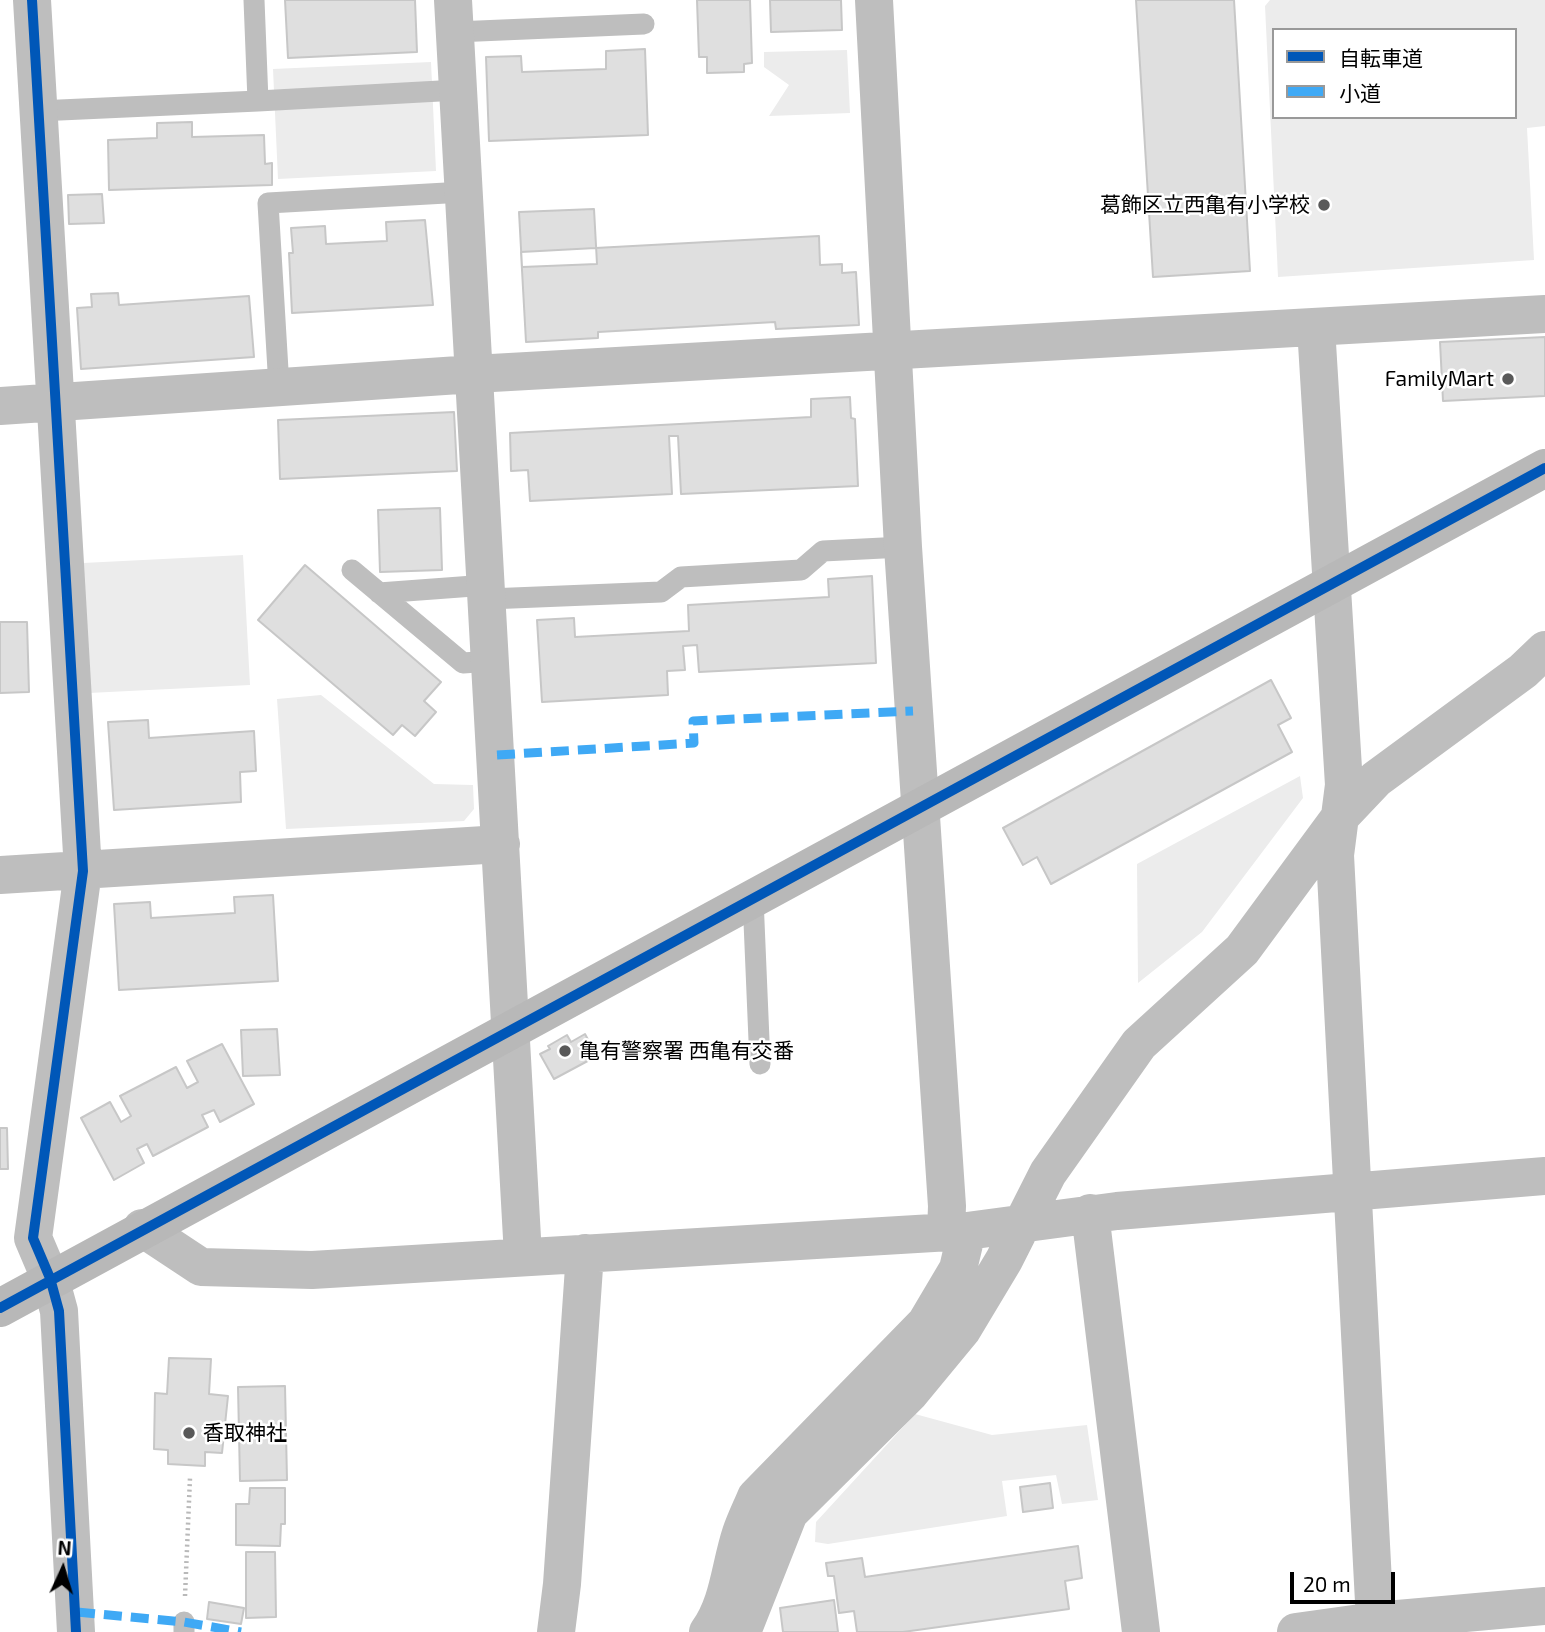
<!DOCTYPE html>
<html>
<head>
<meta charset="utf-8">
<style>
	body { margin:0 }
	#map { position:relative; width:1545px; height:1632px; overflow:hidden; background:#fff; font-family:"Exo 2","Noto Sans JP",sans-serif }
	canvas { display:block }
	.legend { position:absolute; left:1272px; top:28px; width:245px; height:91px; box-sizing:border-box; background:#fff; border:2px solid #999; margin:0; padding:9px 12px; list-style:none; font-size:21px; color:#000 }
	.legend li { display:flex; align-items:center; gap:14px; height:35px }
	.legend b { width:35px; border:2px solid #999 }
	.north { position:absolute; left:28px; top:1534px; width:70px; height:70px; -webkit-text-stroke:5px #fff; paint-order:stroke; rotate:4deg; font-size:19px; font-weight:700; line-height:28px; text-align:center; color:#000 }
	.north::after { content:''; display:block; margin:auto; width:24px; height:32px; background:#000; clip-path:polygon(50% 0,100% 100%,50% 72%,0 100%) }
	.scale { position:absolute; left:1290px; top:1572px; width:105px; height:32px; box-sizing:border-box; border:4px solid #000; border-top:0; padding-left:9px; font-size:21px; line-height:24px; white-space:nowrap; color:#000; -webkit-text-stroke:5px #fff; paint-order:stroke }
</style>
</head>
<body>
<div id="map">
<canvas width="1545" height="1632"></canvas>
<ul class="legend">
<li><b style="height:9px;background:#0057b8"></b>自転車道</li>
<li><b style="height:9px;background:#3fa9f5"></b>小道</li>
</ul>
<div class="north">N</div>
<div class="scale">20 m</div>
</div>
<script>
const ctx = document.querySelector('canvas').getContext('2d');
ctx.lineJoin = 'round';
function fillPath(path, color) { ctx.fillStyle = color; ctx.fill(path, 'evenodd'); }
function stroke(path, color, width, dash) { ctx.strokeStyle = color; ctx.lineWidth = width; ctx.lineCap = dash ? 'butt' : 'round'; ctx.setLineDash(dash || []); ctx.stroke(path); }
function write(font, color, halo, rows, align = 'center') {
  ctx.font = font + ' "Exo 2","Noto Sans JP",sans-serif'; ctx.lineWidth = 5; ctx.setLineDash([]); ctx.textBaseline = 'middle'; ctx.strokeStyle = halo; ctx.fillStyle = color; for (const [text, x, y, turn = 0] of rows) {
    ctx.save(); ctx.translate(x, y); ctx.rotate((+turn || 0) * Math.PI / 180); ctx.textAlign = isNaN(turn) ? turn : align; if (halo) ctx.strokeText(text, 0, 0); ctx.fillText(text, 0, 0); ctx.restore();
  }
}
fillPath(new Path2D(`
	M1270,0H1545V126L1527,128L1534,260L1278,277L1265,6ZM1274,30H1515V117H1274Z
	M847,50L850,113L769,116L789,85L764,67V52Z
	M431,62L436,171L278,179L273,69Z
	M243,555L250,685L89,693L83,563Z
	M321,695L434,784L473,785L474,809L464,821L286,829L277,699Z
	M1300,776L1303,798L1202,932L1138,983L1137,864Z
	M915,1414L992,1435L1087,1425L1098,1500L1062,1504L1056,1475L1002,1481L1007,1516L828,1544L815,1542L816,1522Z`), '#ececec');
const building = new Path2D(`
	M285,0H415L417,52L288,58Z
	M697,0H750L752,63L744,64V72L707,73V57H699Z
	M770,0H841L842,30L771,32Z
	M1136,0H1234L1250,271L1153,277Z
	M645,49L648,135L489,141L486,57L521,56L522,72L606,69V51Z
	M192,122V137L264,135L265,164L272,163V185L109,190L108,140L157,138V123Z
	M102,194L104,223L69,224L68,195Z
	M594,209L597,264L522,267L519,212Z
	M425,220L433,305L292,313L289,253H293L291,228L325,226L326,244L387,241L386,222Z
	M819,236L820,265L842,264V273L856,272L859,325L776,329L775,322L598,332V338L526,342L521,252Z
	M118,293L119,305L249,296L254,357L81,369L77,308L92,307L91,294Z
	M1545,337V396L1443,401L1440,342Z
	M850,397L851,418L855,419L858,486L681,494L678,436H669L672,494L530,501L528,470L511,471L510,433L811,417V399Z
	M454,412L457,471L280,479L278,420Z
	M440,508L442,570L380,572L378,510Z
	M305,565L441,682L424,701L436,712L415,736L402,725L393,735L258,620Z
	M872,576L876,663L699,672L697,645L683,646L685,670L667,671L668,695L542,702L537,620L574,618L575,637L689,631L688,605L829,597L828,579Z
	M0,622H27L29,692L0,693Z
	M1271,680L1291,718L1278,725L1292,752L1051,884L1037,857L1023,865L1003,828Z
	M148,720L149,738L254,731L256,771L240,772L241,802L114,810L108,722Z
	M273,895L278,981L119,990L114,904L150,902L151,918L235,913L234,897Z
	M277,1029L280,1075L243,1076L241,1030Z
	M585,1034L597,1056L554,1079L540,1054L550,1049L548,1046L567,1035L571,1042Z
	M222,1044L254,1104L220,1122L214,1110L202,1115L208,1127L153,1156L147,1144L137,1149L144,1163L114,1180L81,1118L110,1102L121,1122L131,1116L120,1096L176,1067L187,1088L198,1082L187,1061Z
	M0,1128H7L8,1169H0Z
	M169,1358L211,1359L209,1394L228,1396L222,1453L205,1452V1466L168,1464V1450L154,1449L155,1393L167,1394Z
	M285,1386L287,1480L240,1481L238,1387Z
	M1050,1483L1053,1508L1023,1512L1020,1487Z
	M250,1488H285V1524H281L280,1546L236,1545V1504H249Z
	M1078,1546L1082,1578L1065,1581L1069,1609L903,1632H857L854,1611L839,1613L834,1576H828L826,1563L862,1558L865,1577Z
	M246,1552H275L276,1617L246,1618Z
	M834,1600L838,1632H783L780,1608Z
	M209,1602L244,1608L241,1624L207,1619Z`);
fillPath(building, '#dfdfdf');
stroke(building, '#c7c7c7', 2);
stroke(new Path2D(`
	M185,1596L190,1478`), '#b9b9b9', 4.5, [2, 3.5]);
stroke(new Path2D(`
	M455,32L644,24
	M258,101L458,90
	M38,111L258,101L254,0
	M279,387L268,203L464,192
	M352,570L463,663L491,661
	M379,593L487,585
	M488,599L661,592L681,577L801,570L823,551L903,547
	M753,898L760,1064
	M184,1632V1622`), '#bebebe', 21);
stroke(new Path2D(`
	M32,0L83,871L33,1238L50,1278L59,1311L76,1632
	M453,0L523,1256
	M874,0L903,547L947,1206L946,1233
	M1316,327L1344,785L1335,855L1375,1621
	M0,406L474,374L1545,314
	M0,875L501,844
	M1090,1213L1141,1632
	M142,1228L201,1267L312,1270L967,1231L1117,1211L1545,1176
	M556,1632L562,1584L585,1253
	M708,1632C729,1603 730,1566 741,1533C745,1521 751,1509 756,1497L926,1323L958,1269L967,1231
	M742,1632L789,1513L910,1393L962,1330L1004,1260L1048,1173L1139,1044L1242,950L1340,817L1376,779L1523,671L1545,650
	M1296,1632L1375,1621L1545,1606`), '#bebebe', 38);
stroke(new Path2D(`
	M0,1308L1545,468`), '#b8b8b8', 38);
stroke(new Path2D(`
	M497,755L694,743L693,721L913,711
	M77,1612L184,1622L241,1632`), '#3fa9f5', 9, [18, 9]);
stroke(new Path2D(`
	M32,0L83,871L33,1238L50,1278L59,1311L76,1632
	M0,1308L1545,468`), '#0057b8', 10);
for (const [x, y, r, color] of [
	[1324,205,7,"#595959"],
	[1508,379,7,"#595959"],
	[565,1051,7,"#595959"],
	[189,1433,7,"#595959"]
]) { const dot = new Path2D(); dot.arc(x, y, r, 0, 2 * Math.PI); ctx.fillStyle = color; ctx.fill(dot); stroke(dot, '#fff', 2.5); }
write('21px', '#000', '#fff', [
	["葛飾区立西亀有小学校",1310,205],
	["FamilyMart",1494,379],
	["亀有警察署 西亀有交番",579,1051,"left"],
	["香取神社",203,1433,"left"]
], 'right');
</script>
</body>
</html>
